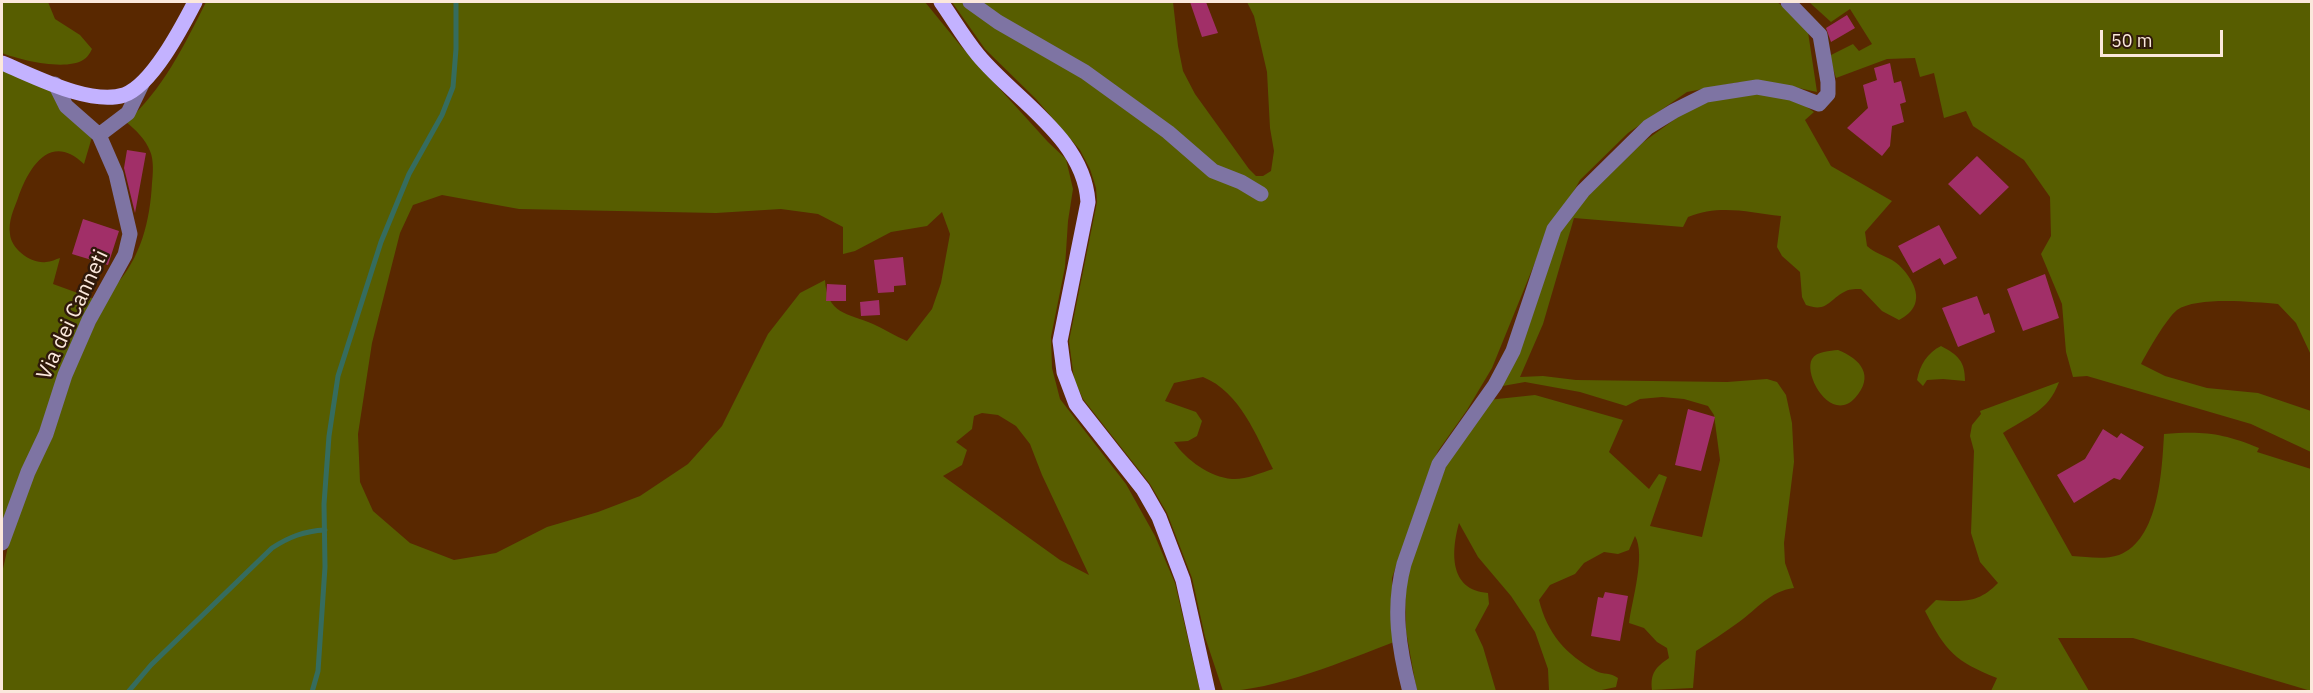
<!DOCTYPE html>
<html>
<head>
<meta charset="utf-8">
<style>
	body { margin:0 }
	#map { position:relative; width:2313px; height:693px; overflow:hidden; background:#592800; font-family:"IBM Plex Sans",sans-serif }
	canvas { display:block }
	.frame { position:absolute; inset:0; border:3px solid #fbe8dc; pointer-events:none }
	.scale { position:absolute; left:2100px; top:30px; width:123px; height:27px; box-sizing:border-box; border:3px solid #fbe8dc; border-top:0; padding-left:8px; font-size:18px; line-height:21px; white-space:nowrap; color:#fbe8dc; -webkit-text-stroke:4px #2f190a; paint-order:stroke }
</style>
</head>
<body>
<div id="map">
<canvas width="2313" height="693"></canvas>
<div class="frame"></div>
<div class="scale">50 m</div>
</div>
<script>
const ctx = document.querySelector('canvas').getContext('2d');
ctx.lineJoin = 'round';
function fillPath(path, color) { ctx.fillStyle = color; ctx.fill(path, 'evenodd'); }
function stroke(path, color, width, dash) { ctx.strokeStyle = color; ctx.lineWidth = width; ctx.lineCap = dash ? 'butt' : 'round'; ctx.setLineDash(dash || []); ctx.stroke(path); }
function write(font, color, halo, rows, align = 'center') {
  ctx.font = font + ' "IBM Plex Sans",sans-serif'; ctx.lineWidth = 5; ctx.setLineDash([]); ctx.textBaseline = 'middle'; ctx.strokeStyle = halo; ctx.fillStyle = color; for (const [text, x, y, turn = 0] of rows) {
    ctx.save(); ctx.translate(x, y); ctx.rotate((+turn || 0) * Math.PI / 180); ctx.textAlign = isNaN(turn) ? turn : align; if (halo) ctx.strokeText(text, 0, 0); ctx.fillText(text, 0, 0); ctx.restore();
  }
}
fillPath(new Path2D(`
	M2,2H48L55,19L80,35L92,49C90,53 87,58 83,60C65,71 20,60 2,53Z
	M206,2H925L960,45L1048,142L1066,159L1073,189L1068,221L1065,267L1051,337L1052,368L1060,399L1126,484L1155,536L1175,583L1200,691L2,692V573L12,529L73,368L114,287C141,258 150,221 152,183C153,174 154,160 150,151C146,140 135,129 126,122C162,91 185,44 206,2ZM442,195L519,209L716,213L781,209L818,214L843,227V254L855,251L891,232L927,226L942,212L950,234L941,283L932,309L907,341C895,336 884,329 873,324C847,313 827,314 825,280L800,293L768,334L722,426L688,464L640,496L598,512L547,527L496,553L454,560L410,543L373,511L360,482L358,434L372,343L400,233L413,205ZM982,413L998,415L1016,426L1030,444L1042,475L1089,575L1060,560L943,476L962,465L967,450L956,442L972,429L974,416Z
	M952,2H1173L1178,46L1183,71L1195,94L1249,169L1256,176H1263L1271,171L1274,151L1270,128L1267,72L1254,16L1247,2H1777L1794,15L1808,32L1817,92L1775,83L1740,82L1687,92L1628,133L1580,180L1538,255L1492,368L1467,410L1438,451L1425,482L1392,578L1394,642C1347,660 1273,691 1223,691L1205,637L1192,578L1167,513L1150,484L1083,399L1074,379L1069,341L1097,202L1096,188L1090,169L1080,150L1036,99L985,49ZM1203,377C1240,392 1256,435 1273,469C1260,473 1245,480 1232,479C1210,477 1186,460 1174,442L1188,441L1197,436L1202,421L1196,412L1165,401L1174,383Z
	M1809,2H2311V355L2296,323L2278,304C2254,302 2197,296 2177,310C2166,319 2148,351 2141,364L2165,376L2207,388L2258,393L2311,411V452L2251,424L2087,376L2073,377L2066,352L2062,304L2041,254L2051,236L2050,197L2024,160L1973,126L1966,111L1944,118L1934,73L1920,77L1915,58L1887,59L1836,78L1829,56L1853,44L1859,51L1872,44L1850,9L1831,22Z
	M2,66L50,86L92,137L84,164C51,132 29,166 18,198C14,209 8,221 10,234C11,249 31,264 46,262C51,262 56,259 60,258L53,284L97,300L2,532Z
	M1759,93L1794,98L1814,112L1805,120L1831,166L1892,201L1865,232L1867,246C1875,253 1883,255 1892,260C1904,267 1921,289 1915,304C1912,312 1906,316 1899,320L1882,311L1861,289C1857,289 1850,289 1846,291C1829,299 1828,313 1806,305L1802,297L1800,272L1782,256L1777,247L1781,216C1748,212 1719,204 1688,217L1683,227L1574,218L1543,324L1520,377L1543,376L1576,380L1727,382L1767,379L1777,382L1786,395L1792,423L1794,462L1784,543L1785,563L1794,588C1770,591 1757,609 1739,622C1725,632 1710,642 1696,651L1693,688L1652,690C1650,673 1656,667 1669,658L1667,648L1657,642L1644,628L1629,623C1632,600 1646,555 1635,536L1629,550L1618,554L1604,552L1584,563L1575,574L1550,585L1539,600C1547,633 1566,655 1596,671C1604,675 1610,672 1618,678L1616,687L1597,691H1549L1548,669L1535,632L1511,596L1478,557L1459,523C1451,552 1449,590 1488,593L1489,604L1475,630L1483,647L1496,691L1417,692L1406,631L1405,585L1416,549L1448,460L1488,400L1535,395L1623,420L1609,452L1649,489L1659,474L1667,477L1650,526L1702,537L1720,460L1714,415L1708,406L1684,399L1662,397L1640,399L1626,406L1580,392L1525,382L1497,387L1552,243L1575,209L1642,143L1700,101Z
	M1941,346C1958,355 1965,361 1965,381L1943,379L1927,380L1923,386L1917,380C1920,365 1927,353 1941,346Z
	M1838,350C1861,359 1875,376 1855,398C1831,424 1803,375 1812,359C1817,351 1830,351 1838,350Z
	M2059,382C2048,412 2027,417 2003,433L2072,556C2088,557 2104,560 2119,555C2159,540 2162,470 2164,434C2204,431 2222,433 2259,448L2257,452L2311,469V691L2133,638H2058L2089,691H1991L1997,678C1955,661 1946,652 1925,611L1936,600C1963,602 1979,603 1998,583L1980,562L1971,533L1974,451L1970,436L1972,425L1981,414L1980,411Z`), '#575d00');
stroke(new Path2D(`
	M128,692L151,665L272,548C289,537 304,531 325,530
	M312,692L318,671L325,567L324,504L329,436L338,376L381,242L409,174L442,115L453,87L456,49V2`), '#356c5e', 5);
fillPath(new Path2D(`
	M1190,2H1206L1218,33L1202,37Z
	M1847,15L1855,28L1831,42L1826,28Z
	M1890,63L1894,83L1901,81L1906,102L1900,104L1904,122L1892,126L1890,146L1882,156L1847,128L1868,108L1863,85L1877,80L1874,68Z
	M127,150L146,153L135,213L124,168Z
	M1977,156L2009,187L1980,215L1948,184Z
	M83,219L119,231L108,265L72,254Z
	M1939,225L1957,258L1944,265L1940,258L1913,273L1898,246Z
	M903,257L906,285L894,286V292L878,293L874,260Z
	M2045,274L2059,318L2023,331L2007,289Z
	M827,284L846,285V301H826Z
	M1977,296L1984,315L1989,313L1995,332L1958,347L1942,308Z
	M879,300L880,315L861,316L860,302Z
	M1688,409L1715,417L1701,471L1675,465Z
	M2103,429L2117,438L2121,433L2144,447L2120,480L2114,478L2074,503L2057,475L2085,459Z
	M1605,592L1628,596L1620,641L1591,636L1598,597L1603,598Z`), '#a12f68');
stroke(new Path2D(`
	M970,2L998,22L1085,72L1168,132L1213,171L1241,182L1261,194
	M55,84L66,106L99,135
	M2,543L28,472L46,434L65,375L89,320L125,255L130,234L116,174L99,135L128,113L143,82
	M1410,692C1399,649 1392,608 1404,564L1439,464L1495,385L1513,351L1554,229L1583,191L1648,127L1674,111L1706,95L1757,87L1791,93L1819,104L1828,94V82L1820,35L1788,2`), '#7e74a3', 15);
stroke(new Path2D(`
	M941,2C953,19 964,38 978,55C1015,100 1084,138 1088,202L1060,341L1064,372L1076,404L1143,489L1159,517L1183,580L1208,692
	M2,63C34,76 90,106 124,95C152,85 182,27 195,2`), '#c3b2ff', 15);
write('21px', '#fbe8dc', '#2f190a', [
	["Via dei Canneti",73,315,-65]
]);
</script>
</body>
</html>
